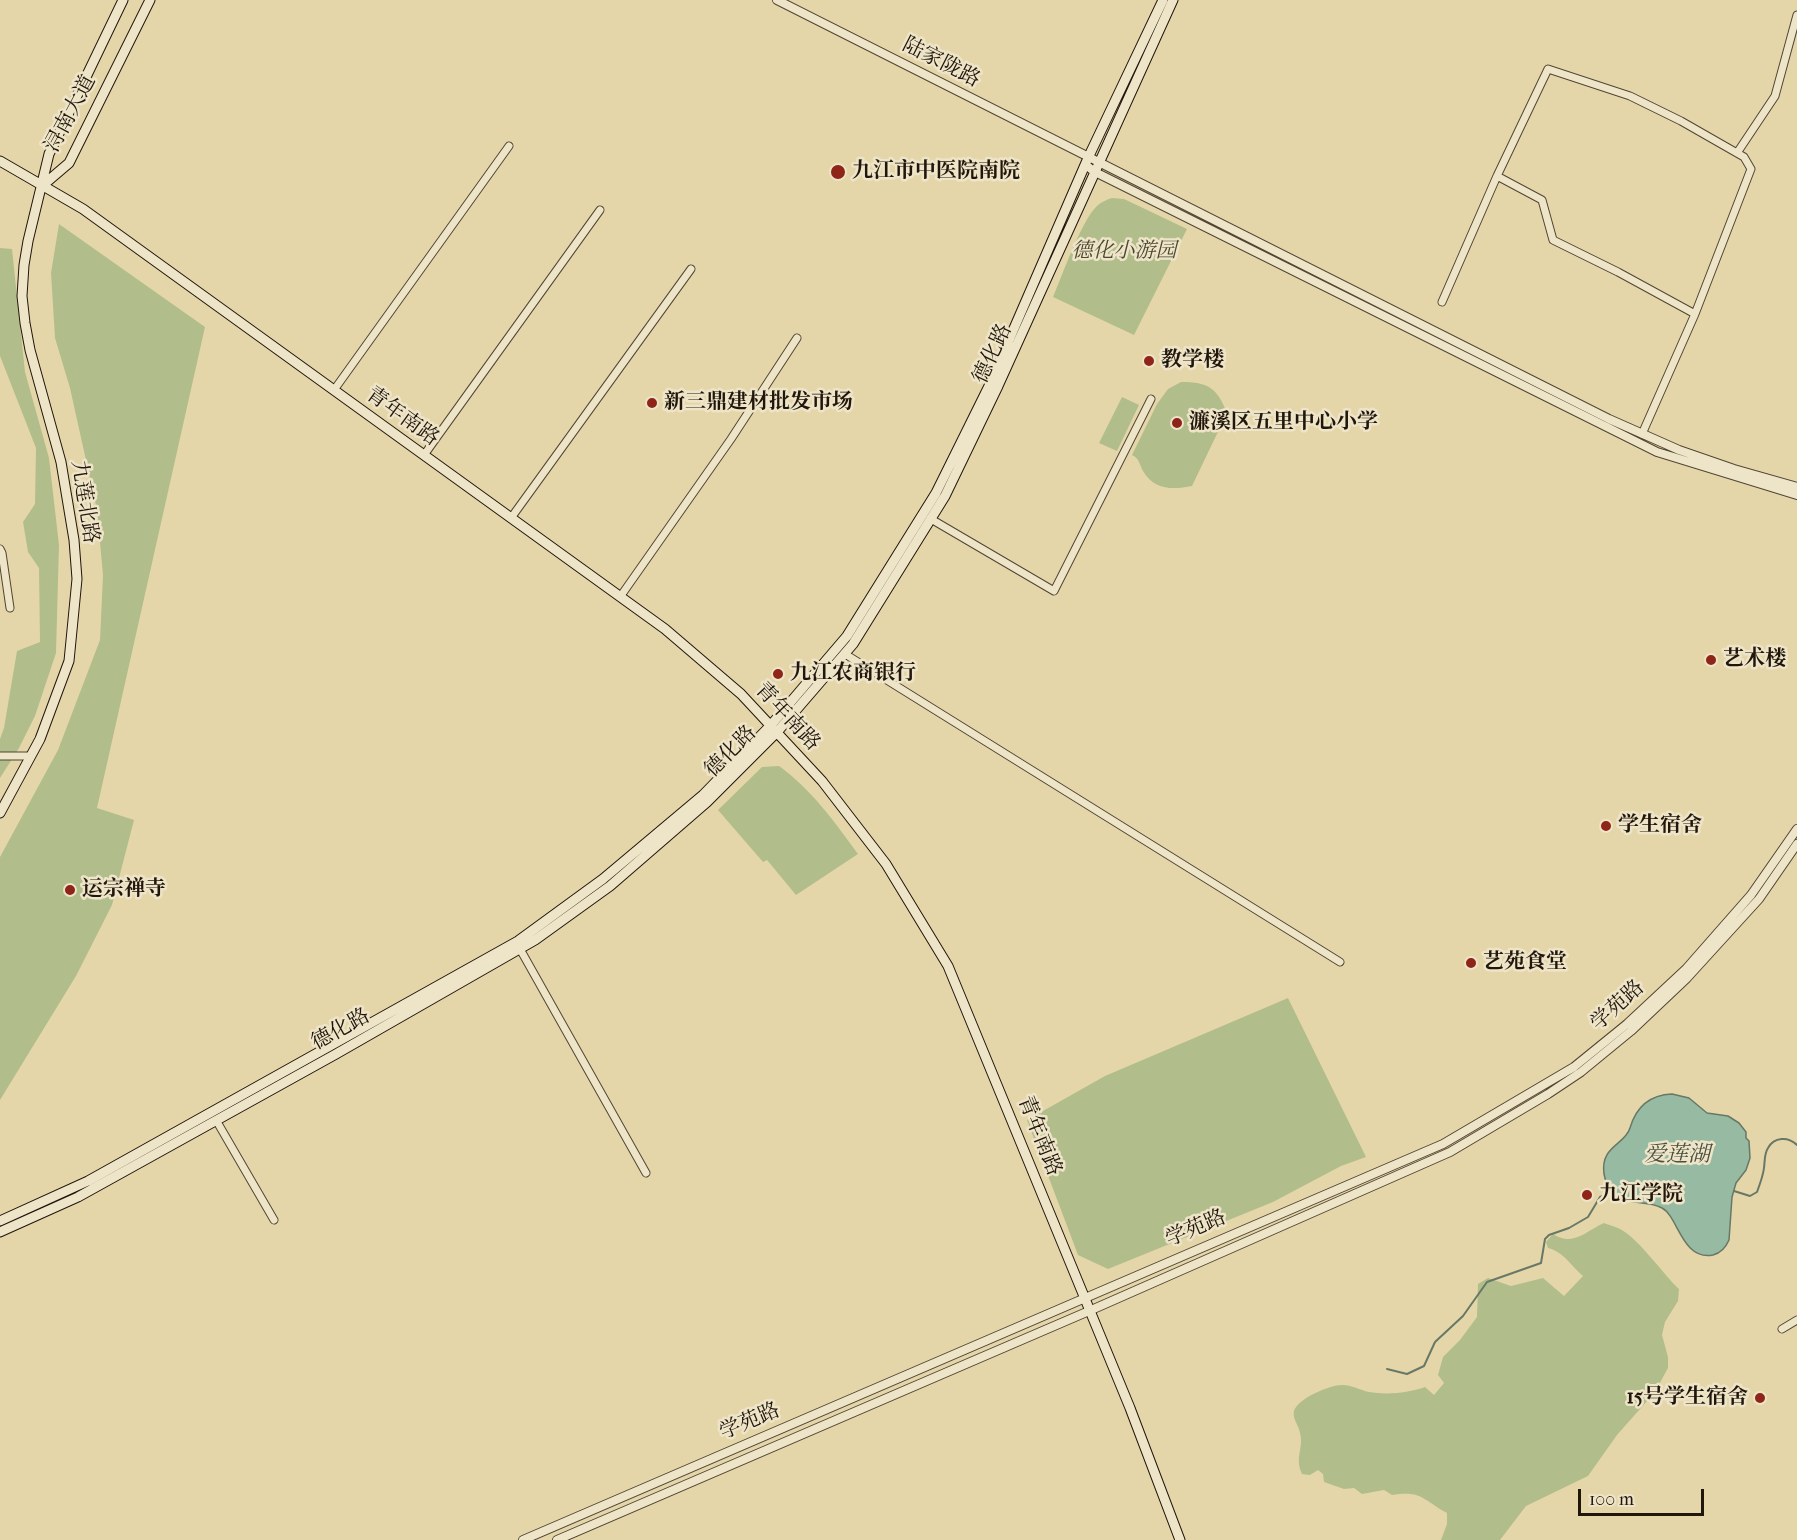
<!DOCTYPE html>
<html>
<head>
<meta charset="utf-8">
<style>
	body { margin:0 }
	#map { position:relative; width:1797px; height:1540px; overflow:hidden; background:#e5d6aa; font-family:"IM FELL French Canon",serif }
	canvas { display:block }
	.scale { position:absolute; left:1578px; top:1489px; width:126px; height:27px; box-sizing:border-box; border:3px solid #20160b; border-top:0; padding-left:8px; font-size:18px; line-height:21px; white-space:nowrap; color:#20160b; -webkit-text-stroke:4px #eee4c8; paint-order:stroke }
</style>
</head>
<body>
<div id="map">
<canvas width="1797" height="1540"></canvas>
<div class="scale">100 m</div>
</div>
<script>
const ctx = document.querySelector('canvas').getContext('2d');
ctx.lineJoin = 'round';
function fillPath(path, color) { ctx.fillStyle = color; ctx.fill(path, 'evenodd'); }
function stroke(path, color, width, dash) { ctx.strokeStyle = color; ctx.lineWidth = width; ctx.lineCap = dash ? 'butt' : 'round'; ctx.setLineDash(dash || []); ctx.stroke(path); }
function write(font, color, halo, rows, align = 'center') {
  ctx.font = font + ' "IM FELL French Canon","Noto Serif SC",serif'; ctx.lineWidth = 5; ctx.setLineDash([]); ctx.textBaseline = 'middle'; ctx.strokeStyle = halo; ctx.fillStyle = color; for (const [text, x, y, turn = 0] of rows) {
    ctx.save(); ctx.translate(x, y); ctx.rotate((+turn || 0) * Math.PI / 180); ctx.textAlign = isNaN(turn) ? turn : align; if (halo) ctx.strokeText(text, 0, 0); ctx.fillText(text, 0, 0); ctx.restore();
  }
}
fillPath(new Path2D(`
	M1112,198L1124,199L1187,229L1134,335L1053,297C1062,276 1081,222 1096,207C1101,202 1106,200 1112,198Z
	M59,224L205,327L97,808L134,820L112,905L76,976L0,1100V857L58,750L100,640L103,575L97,510L70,388L55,338L51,273Z
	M0,248L12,249L25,372L49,458L59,545L56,653L35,716L19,748L0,778V739L4,728L17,651L40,642L39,568L28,552L23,522L35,504L36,448L0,356Z
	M1181,382C1209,382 1217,388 1227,413L1192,486C1173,490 1154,490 1143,471C1139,464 1140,459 1132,455L1157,404L1168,389Z
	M1122,397L1139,405L1117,451L1099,443Z
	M779,766C812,790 834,821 858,854L796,895L767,860L763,862L718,810L762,767Z
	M1288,998L1366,1157L1341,1166L1273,1202L1108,1269L1078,1255L1027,1120L1105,1076Z
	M1604,1223C1608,1225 1614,1226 1618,1228C1638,1237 1662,1273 1679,1289L1678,1301L1665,1322L1662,1335L1668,1357V1368L1655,1392L1617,1435L1588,1476L1526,1506L1500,1540H1441L1447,1524V1513C1423,1500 1422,1490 1392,1495L1384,1490L1362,1494L1354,1488L1344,1489L1324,1482L1323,1474L1318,1470L1310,1475L1302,1474C1294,1458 1304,1448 1300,1433C1299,1426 1292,1418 1294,1411C1298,1398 1330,1385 1342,1385C1352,1385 1360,1390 1369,1392C1387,1395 1408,1393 1425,1387L1434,1395L1444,1383L1438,1375L1443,1357L1460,1340L1477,1317L1478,1284L1488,1278L1511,1286L1543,1278L1564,1296L1583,1276C1571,1266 1564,1252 1548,1248L1546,1242L1553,1234C1573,1247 1586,1231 1604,1223Z`), '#b1be8b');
const water = new Path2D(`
	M1672,1094L1689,1098L1707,1113L1728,1116L1739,1123L1746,1132V1138L1749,1141L1750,1158L1746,1170L1736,1183L1732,1197L1729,1240C1726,1247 1721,1253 1713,1255C1682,1261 1678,1216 1662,1208C1640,1196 1611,1213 1604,1174C1600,1146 1625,1145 1630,1128C1636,1107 1649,1095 1672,1094Z`);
fillPath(water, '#97baa3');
stroke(water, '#677866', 1.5);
stroke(new Path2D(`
	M1734,1191L1750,1196L1757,1192C1760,1184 1763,1176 1764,1168C1765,1161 1764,1154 1768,1148C1774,1137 1788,1136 1797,1145
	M1387,1369L1407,1374L1424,1366L1435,1342L1463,1316L1487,1282L1541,1263L1545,1239L1549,1235L1569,1228L1588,1217L1600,1197L1614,1191`), '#677866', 2);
const minor = new Path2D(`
	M1737,153L1775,96L1797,15
	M1497,176L1542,200L1553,240L1618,272L1695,314L1642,434
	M1442,302L1497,176L1548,69L1630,96L1681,121L1744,157L1751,169L1695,314
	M334,390L509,146
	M424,455L600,210
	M511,518L691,269
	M931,519L1054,591L1151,399
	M0,549L2,553L10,608
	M620,597L731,439L797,338
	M845,654L1340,962
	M0,756H31
	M520,949L646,1173
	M216,1120L274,1220
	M1782,1329L1797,1320`);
const tertiary = new Path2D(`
	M777,0L1609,419L1679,450L1734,469L1797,487
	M1087,166L1095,172L1657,452L1797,495
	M523,1540L1443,1144L1574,1067L1627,1024L1686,969L1751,895L1797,829
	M557,1540L1089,1311L1450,1152L1548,1094L1581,1072L1631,1031L1687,978L1759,899L1797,844`);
const secondary = new Path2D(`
	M0,161L83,209L665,629L741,694L822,781L886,864L948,966L1130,1408L1180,1540
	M42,186L69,163L150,0
	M0,813L40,739L69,661L77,579L74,540L61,462L30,350L25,323L22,296L24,265L28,241L49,154L123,0
	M0,1221L88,1181L518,941L603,879L703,795L771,725L847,636L936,493L989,386L1088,158L1163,0
	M0,1232L78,1197L336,1054L535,940L610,886L707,802L778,731L853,644L945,496L998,386L1173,0`);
stroke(minor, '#514633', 9);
stroke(tertiary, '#514633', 10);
stroke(secondary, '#20160b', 11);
stroke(minor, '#eee4c8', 7);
stroke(tertiary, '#eee4c8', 8);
stroke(secondary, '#eee4c8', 9);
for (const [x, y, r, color] of [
	[838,172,8,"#8f2418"],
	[1149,361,6,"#8f2418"],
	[652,403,6,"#8f2418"],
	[1177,423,6,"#8f2418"],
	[1711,660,6,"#8f2418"],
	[778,674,6,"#8f2418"],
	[1606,826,6,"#8f2418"],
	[70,890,6,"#8f2418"],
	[1471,963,6,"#8f2418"],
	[1587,1195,6,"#8f2418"],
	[1760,1398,6,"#8f2418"]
]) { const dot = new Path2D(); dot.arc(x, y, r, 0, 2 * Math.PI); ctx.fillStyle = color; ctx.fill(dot); stroke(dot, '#eee4c8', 2); }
write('21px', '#20160b', '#eee4c8', [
	["陆家陇路",941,63,27],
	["浔南大道",71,114,-62],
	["德化路",993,354,-65],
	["青年南路",402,417,36],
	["九莲北路",84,502,81],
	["青年南路",787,717,47],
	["德化路",731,752,-45],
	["学苑路",1618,1006,-42],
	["德化路",341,1030,-29],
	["青年南路",1039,1136,68],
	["学苑路",1196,1229,-23],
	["学苑路",750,1422,-23]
]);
write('bold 21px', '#20160b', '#eee4c8', [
	["九江市中医院南院",852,172],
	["教学楼",1161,361],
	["新三鼎建材批发市场",664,403],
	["濂溪区五里中心小学",1189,423],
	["艺术楼",1723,660],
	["九江农商银行",790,674],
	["学生宿舍",1618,826],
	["运宗禅寺",82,890],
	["艺苑食堂",1483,963],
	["九江学院",1599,1195],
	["15号学生宿舍",1748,1398,"right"]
], 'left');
write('italic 21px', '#4c4831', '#eee4c8', [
	["德化小游园",1124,252]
]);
write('italic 22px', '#4a4f40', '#eee4c8', [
	["爱莲湖",1677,1156]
]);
</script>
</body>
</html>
